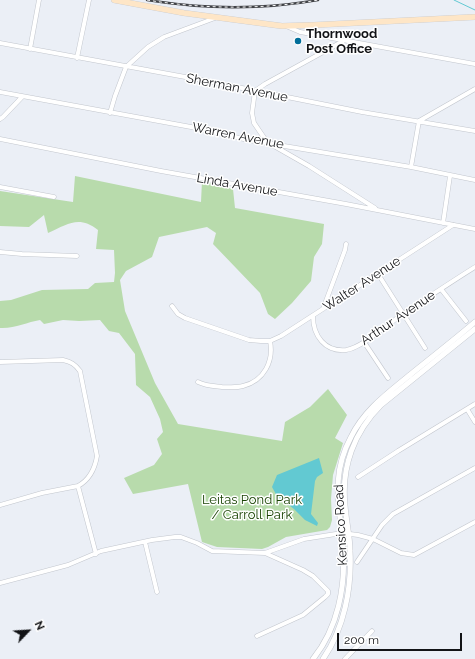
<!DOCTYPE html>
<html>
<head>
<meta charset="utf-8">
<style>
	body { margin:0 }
	#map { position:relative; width:475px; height:659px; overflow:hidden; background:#ebeff6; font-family:Raleway,sans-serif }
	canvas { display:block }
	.north { position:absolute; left:8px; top:611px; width:40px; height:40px; -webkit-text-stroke:3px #fff; paint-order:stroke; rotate:65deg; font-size:11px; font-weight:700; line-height:16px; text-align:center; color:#121316 }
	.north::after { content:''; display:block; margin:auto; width:14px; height:18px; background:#121316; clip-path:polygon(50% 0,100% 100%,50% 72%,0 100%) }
	.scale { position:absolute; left:337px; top:633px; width:125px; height:18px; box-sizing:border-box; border:2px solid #121316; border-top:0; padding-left:5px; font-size:12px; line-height:14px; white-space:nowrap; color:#121316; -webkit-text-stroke:3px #fff; paint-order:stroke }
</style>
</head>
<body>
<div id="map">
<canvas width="475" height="659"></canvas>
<div class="north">N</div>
<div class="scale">200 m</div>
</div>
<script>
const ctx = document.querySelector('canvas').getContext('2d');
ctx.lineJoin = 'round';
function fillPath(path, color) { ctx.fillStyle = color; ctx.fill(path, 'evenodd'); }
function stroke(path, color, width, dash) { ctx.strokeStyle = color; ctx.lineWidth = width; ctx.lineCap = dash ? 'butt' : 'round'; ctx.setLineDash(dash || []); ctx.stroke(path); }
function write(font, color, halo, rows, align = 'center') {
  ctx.font = font + ' Raleway,sans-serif'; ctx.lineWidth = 3; ctx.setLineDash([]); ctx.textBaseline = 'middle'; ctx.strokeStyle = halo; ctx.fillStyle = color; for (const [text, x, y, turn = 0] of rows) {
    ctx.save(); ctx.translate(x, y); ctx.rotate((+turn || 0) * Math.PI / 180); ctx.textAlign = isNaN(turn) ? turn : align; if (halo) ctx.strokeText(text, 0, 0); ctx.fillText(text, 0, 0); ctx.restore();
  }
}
fillPath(new Path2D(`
	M75,176L201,202L202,181L233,189L235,208L324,224L322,244L314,257L311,281L292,303L275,319L268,314L260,293L213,244L216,233L207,227L159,237L152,257L126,271L120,280L125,311L155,383L178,424L282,441L285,422L310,407L328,389L347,415L335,438L343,443L333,475L331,499L332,520L330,527L327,530L286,537L268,547L262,549L217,547L202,542L188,484L133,494L124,478L154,465L162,454L157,439L163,432L160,419L150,397L136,385L135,354L119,333L109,331L100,320L79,321L63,320L44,324L40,320C27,322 14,329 0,328V301L11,300L42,290L88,289L95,283L114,282L115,273L114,250L96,249L98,230C79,215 68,224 48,233L44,215L29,227L0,226V191L73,202Z`), '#b8dbac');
fillPath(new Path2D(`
	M319,458L323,473L317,477L315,481L311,514L318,523L317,526L305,520L294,509L277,496L272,487L277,475Z`), '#62c9d2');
stroke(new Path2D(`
	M454,0L475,10`), '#62c9d2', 1);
const minor = new Path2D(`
	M286,26L300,32L312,34
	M308,26L310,32L315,35L475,64
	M345,40L265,84L255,91L252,113L254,123L267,142L309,166L375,208
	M0,43L207,81L362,112L475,131
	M30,49L39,0
	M77,58L89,0
	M0,92L191,127L248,140L411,167L475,180
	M110,113L115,96L126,67L148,47L164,37L215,18
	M0,119L3,117L22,97
	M0,139L161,171L346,204L475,229
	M411,167L419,121L475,89
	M0,187L54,197
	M443,223L450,176
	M0,252L22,254L77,256
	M378,274L425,348
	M441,289L466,321
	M172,306L178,314L185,318L249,340L261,341H270L281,336L453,225
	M323,309L345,250L346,244
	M313,316C313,336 325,352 346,350C362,348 389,323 403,314C427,298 451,282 475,267
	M364,342L388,378
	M0,362L63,360C71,362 75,364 80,371L97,456C95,468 89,480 78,486L42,493L0,505
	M198,382C206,386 213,386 222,387C229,387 236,388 243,386C264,381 274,361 270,341
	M467,409L475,422
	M358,477L398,451L475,404
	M78,486L96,554
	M145,542L157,592
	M265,553L304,539L342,533L358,535L373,539L401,553L414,555L475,522
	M357,562L382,525L393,514L475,468
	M0,583L68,565L101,551L152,540L175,537H181L197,543L212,551L265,553L303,570L313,576L328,591V594L325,597L303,615L257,636
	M345,659L372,631`);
const tertiary = new Path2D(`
	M313,659C338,628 346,586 343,547C340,506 330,476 351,437C364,410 388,393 411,374C432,357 454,340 475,322
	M323,659C344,629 352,588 350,551C350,536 346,521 345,505C341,467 354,432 381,405L475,329`);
const secondary = new Path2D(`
	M114,0L184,13L282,26L314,25L475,17`);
stroke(minor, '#c2c6cd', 5);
stroke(tertiary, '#c2c6cd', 6);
stroke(secondary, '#c2c6cd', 6);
stroke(minor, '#fff', 4);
stroke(tertiary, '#fff', 5);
stroke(secondary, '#fee6c7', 5.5);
const rail = new Path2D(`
	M147,0C203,9 261,10 318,0`);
stroke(rail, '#404246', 2.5);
stroke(rail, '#fff', 1, [3]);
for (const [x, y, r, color] of [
	[298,41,4,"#016e9a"]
]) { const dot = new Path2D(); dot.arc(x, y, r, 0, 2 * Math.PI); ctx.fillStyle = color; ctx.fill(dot); stroke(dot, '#fff', 1.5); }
write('bold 13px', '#121316', '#fff', [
	["Thornwood",306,34],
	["Post Office",306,49]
], 'left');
write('13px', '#121316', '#fff', [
	["Sherman Avenue",237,88,11],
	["Warren Avenue",238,136,11],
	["Linda Avenue",237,185,10],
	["Walter Avenue",362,284,-33],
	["Arthur Avenue",398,318,-34],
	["Kensico Road",341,525,-93]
]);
write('13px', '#1a4404', '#fff', [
	["Leitas Pond Park",252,500],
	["/ Carroll Park",252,515]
]);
</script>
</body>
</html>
